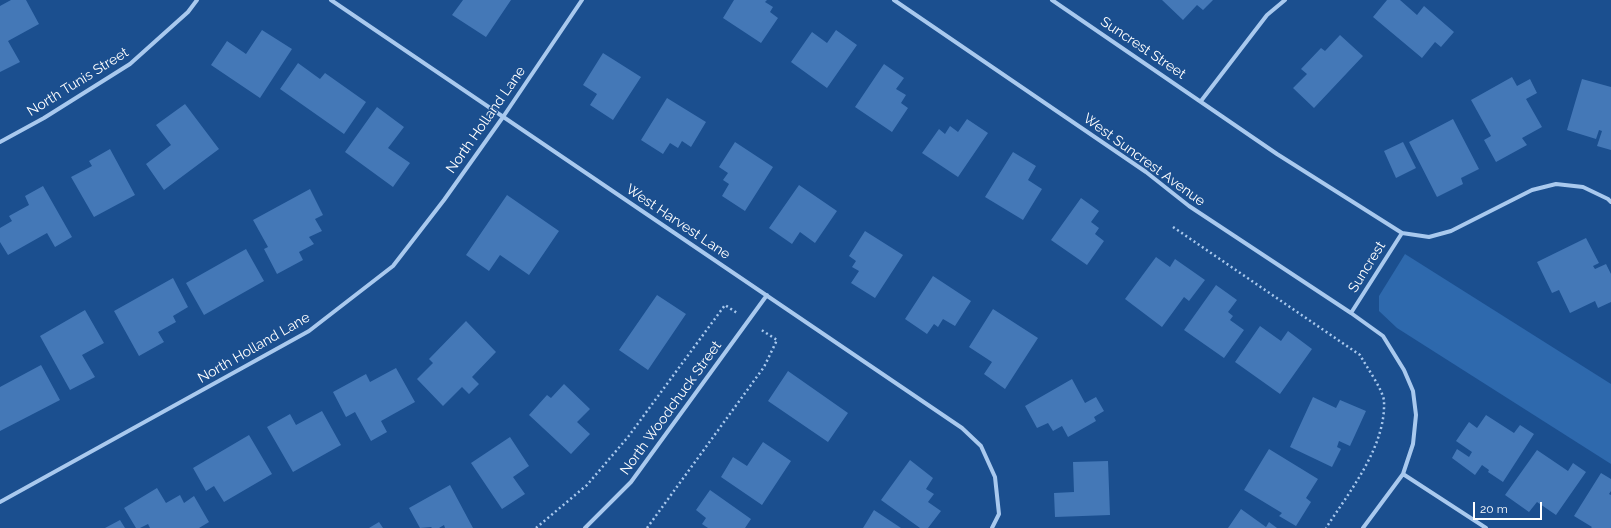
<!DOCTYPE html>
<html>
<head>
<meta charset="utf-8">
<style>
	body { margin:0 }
	#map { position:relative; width:1611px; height:528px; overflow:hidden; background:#1b4f8f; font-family:Raleway,sans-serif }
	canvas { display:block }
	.scale { position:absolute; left:1473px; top:502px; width:69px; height:18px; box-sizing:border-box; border:2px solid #fff; border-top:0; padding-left:5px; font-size:12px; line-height:14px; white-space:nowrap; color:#fff; -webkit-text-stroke:3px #1b4f8f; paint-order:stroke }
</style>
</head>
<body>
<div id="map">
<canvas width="1611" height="528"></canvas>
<div class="scale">20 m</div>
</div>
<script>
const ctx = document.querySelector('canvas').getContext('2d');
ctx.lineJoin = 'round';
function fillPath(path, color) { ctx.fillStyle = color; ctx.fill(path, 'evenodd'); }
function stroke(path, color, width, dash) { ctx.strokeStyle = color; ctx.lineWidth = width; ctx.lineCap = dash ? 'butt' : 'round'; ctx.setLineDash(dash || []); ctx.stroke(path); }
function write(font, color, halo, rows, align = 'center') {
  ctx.font = font + ' Raleway,sans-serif'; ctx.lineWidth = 3; ctx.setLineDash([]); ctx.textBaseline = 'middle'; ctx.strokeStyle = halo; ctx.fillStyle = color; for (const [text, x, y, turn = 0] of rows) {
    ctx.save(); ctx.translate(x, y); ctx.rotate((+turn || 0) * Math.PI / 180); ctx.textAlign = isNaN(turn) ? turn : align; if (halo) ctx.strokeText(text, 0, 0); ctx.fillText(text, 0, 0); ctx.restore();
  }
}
fillPath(new Path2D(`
	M1405,254L1611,384V464L1397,328L1379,311V296Z`), '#2e69ad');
fillPath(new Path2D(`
	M11,0H26L39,24L8,41L20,62L0,72V6Z
	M463,0H511L486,37L452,15Z
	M734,0H767L765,2L773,7L770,12L778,18L761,43L723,18Z
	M1162,0H1213L1203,10L1197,5L1183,20Z
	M1387,0H1400L1417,15L1424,6L1454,32L1441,47L1435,42L1422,58L1373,17Z
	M262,30L292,49L260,98L211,65L227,41L246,54Z
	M836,30L857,45L827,88L791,62L812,32L827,43Z
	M1340,35L1363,56L1314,108L1293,88L1307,74L1301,69L1321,48L1325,51Z
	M603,53L641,77L613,120L590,105L597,94L583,85Z
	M298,63L320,79L325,73L366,102L344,134L280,89Z
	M884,64L904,78L896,89L906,95L901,103L908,108L892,132L855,107Z
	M1512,77L1517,86L1530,79L1537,93L1526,99L1542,127L1522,138L1527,145L1496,162L1484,140L1491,136L1471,100Z
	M1582,79L1611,87V150L1597,146L1602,131L1599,130L1596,139L1567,130Z
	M667,98L706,122L691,147L682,141L678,148L670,143L663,154L641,140Z
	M185,104L219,149L164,190L146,164L171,145L156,125Z
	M377,107L404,127L388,148L410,163L393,187L345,152Z
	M967,119L988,133L958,177L922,153L939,129L945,134L950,126L958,132Z
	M1453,119L1479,169L1461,178L1463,184L1437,197L1409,142Z
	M735,142L773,167L745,211L722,196L729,184L723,180L728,173L719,167Z
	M1403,142L1416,168L1396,178L1384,151Z
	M110,149L135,195L94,217L71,177L92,166L89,161Z
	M1013,152L1036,166L1028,180L1042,189L1023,220L985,197Z
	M799,185L837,211L815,243L800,232L792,244L769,228Z
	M43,186L72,237L55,247L47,233L8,255L0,242V228L12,221L9,216L29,205L25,196Z
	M310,189L323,215L315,219L322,231L309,237L314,244L299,252L303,260L277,274L264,249L268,247L253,220Z
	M507,195L559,231L529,275L500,255L489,271L466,255Z
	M1081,198L1099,211L1091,222L1099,228L1095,234L1104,241L1087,265L1051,240Z
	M865,231L903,255L875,298L851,283L859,271L852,267L856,261L849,256Z
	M1586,238L1599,263L1593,266L1595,269L1606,264L1611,274V302L1598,308L1595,301L1570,313L1559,290L1552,293L1537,262Z
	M246,249L264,281L204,315L186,283Z
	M1156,257L1170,267L1175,259L1205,280L1189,301L1184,297L1162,327L1125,299Z
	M933,276L971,301L955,326L943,319L938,327L934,324L927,334L905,319Z
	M173,278L188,307L173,316L176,322L158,332L164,342L139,356L114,311Z
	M1216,285L1237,300L1228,312L1233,316L1230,320L1244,330L1224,358L1184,330Z
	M657,295L686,314L648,370L619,350Z
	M993,309L1038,338L1005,389L984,374L992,362L969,347Z
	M85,310L104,343L82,355L95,377L70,390L40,336Z
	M466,321L496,352L472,377L479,384L469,394L462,387L443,406L417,379L433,363L429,359Z
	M1260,326L1281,341L1288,331L1312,349L1280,394L1235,362Z
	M41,365L60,400L0,431V387Z
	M396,368L415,402L381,421L387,432L371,441L355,412L346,417L333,392L366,374L370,382Z
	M788,371L848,413L828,442L768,401Z
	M1072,379L1085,403L1096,397L1104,411L1094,417L1096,421L1068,437L1062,426L1053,431L1048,423L1037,428L1025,406Z
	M564,384L590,409L577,422L590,434L571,454L529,415L547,395L551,398Z
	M1313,397L1336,408L1340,400L1366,411L1350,446L1339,441L1337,447L1341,449L1332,467L1290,447Z
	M322,411L341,445L293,472L267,427L290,414L296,425Z
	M1486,415L1514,433L1520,425L1534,434L1503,482L1488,472L1489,470L1482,465L1475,475L1452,458L1457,449L1469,457L1472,452L1456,441L1469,422L1477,428Z
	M249,435L272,474L224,502L214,486L206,491L193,468Z
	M510,437L529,466L513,477L525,494L502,509L471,463Z
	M763,442L791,461L762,505L721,477L733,457L747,466Z
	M1269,449L1318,479L1306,498L1311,502L1296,526L1279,516L1282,513L1244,490Z
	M1537,450L1568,471L1573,463L1586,472L1556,515L1537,502L1529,512L1505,495Z
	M910,460L933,478L926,489L934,494L928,502L941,511L928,528H920L881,500Z
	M1108,461L1110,515L1055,517L1054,493L1074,492L1073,462Z
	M1601,473L1611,479V491L1609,494L1611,495V528H1591L1592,527L1574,516Z
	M450,485L473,528H445L444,525L439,528H432L431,527L420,528L409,508Z
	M157,488L166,503L180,495L184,503L194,496L209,522L199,528H150L148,524L140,528H136L124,508Z
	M710,490L751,519L745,528H708L702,524L706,518L696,510Z
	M1241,509L1266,527L1269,522L1277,528H1228Z
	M874,510L901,528H863Z
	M120,520L125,528H105Z
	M379,522L383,528H369Z`), '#4478b7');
stroke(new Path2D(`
	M1173,227L1360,355C1366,366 1383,390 1384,401C1386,447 1349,492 1326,528
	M536,528L587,485L628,437L725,305L737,313
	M647,528L764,367L777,340L760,329`), '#a9c9ee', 2.5, [2, 3]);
stroke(new Path2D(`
	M331,0L962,428L981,446L995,477L999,514L992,528
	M894,0L1146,172L1189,206L1351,313L1383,336L1404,370L1413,391L1416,415L1413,444L1403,474L1363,528
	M1052,0L1277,154L1402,233L1429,237L1451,231L1532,190L1556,184L1583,187L1608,199L1611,202
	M1201,101L1267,15L1285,0
	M0,142L44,118L130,64L188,12L197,0
	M1351,313L1402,233
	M1403,474L1486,528
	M0,502L309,331L393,266L444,200L503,117L582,0
	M585,528L631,482L767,295`), '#a9c9ee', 4);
write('14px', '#fff', '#1b4f8f', [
	["Suncrest Street",1143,48,34],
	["North Tunis Street",78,82,-32],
	["North Holland Lane",486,120,-55],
	["West Suncrest Avenue",1144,160,36],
	["West Harvest Lane",678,222,34],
	["Suncrest",1367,267,-58],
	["North Holland Lane",254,348,-30],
	["North Woodchuck Street",671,408,-54]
]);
</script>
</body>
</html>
